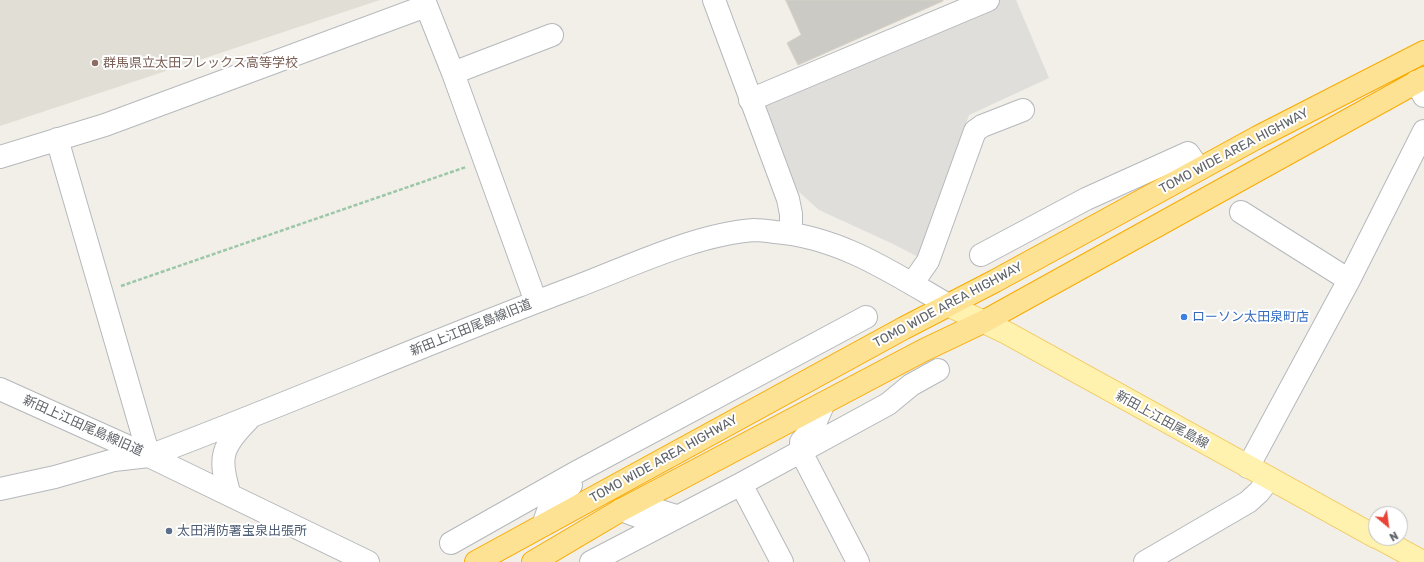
<!DOCTYPE html>
<html>
<head>
<meta charset="utf-8">
<style>
	body { margin:0 }
	#map { position:relative; width:1424px; height:562px; overflow:hidden; background:#f1efe8; font-family:Rubik,sans-serif }
	canvas { display:block }
	.north { position:absolute; left:1368px; top:506px; width:40px; height:40px; box-sizing:border-box; background:#fff; border:1px solid #bfc1c3; border-radius:50%; rotate:151deg; font-size:11px; font-weight:700; line-height:16px; text-align:center; color:#5f6368 }
	.north::after { content:''; display:block; margin:auto; width:14px; height:18px; background:#ea4335; clip-path:polygon(50% 0,100% 100%,50% 72%,0 100%) }
</style>
</head>
<body>
<div id="map">
<canvas width="1424" height="562"></canvas>
<div class="north">N</div>
</div>
<script>
const ctx = document.querySelector('canvas').getContext('2d');
ctx.lineJoin = 'round';
function fillPath(path, color) { ctx.fillStyle = color; ctx.fill(path, 'evenodd'); }
function stroke(path, color, width, dash) { ctx.strokeStyle = color; ctx.lineWidth = width; ctx.lineCap = dash ? 'butt' : 'round'; ctx.setLineDash(dash || []); ctx.stroke(path); }
function write(font, color, halo, rows, align = 'center') {
  ctx.font = font + ' Rubik,"Noto Sans JP",sans-serif'; ctx.lineWidth = 4; ctx.setLineDash([]); ctx.textBaseline = 'middle'; ctx.strokeStyle = halo; ctx.fillStyle = color; for (const [text, x, y, turn = 0] of rows) {
    ctx.save(); ctx.translate(x, y); ctx.rotate((+turn || 0) * Math.PI / 180); ctx.textAlign = isNaN(turn) ? turn : align; if (halo) ctx.strokeText(text, 0, 0); ctx.fillText(text, 0, 0); ctx.restore();
  }
}
fillPath(new Path2D(`
	M1001,0H1016L1049,78L969,115L920,258L893,244L819,210L798,191L764,101Z`), '#e0deda');
fillPath(new Path2D(`
	M0,0H380L0,126Z`), '#e1ded6');
const building = new Path2D(`
	M786,0H943V1L798,65L787,43L801,35Z`);
fillPath(building, '#cccac5');
stroke(building, '#d6d1c6', 1);
const minor = new Path2D(`
	M424,0L453,73L536,302
	M714,0L788,199L791,214V233
	M453,73L552,35
	M1416,82L1424,96
	M750,100L988,0
	M57,139L149,456
	M0,157L105,125L426,6
	M1241,212L1349,280
	M981,255L1086,199L1188,153L1199,169
	M912,284L928,261L975,131L982,126L1023,110
	M0,389L149,456L368,562
	M823,405L813,428L801,442V452L858,562
	M1248,467L1349,280L1424,131
	M741,484L782,562
	M0,489L55,477L114,460L149,456C293,402 434,340 578,286C631,266 697,234 754,230C761,230 768,231 775,232C840,237 893,273 948,305
	M230,495C218,458 221,447 248,420
	M621,510L640,517L660,511L676,516
	M543,525L552,500L571,485
	M451,543L575,473L866,317
	M591,562L741,484L888,404L911,385L938,370
	M1145,562L1248,502L1259,492L1269,479`);
const major = new Path2D(`
	M948,305L1007,333L1376,537
	M1379,538L1423,562`);
const highway = new Path2D(`
	M476,562L904,328L995,281L1258,137L1424,52
	M533,562L621,510L924,350L985,321L1424,78`);
stroke(minor, '#b5b8bc', 24);
stroke(major, '#f2c960', 24);
stroke(highway, '#f9ab00', 24);
stroke(new Path2D(`
	M121,286L466,167`), '#9cc7a9', 2.5, [4, 2]);
stroke(minor, '#fff', 22);
stroke(major, '#fff2af', 22);
stroke(highway, '#fde293', 22);
for (const [x, y, r, color] of [
	[95,63,4,"#8d6e63"],
	[1184,317,4,"#3f7fe0"],
	[169,531,4,"#5c6f8a"]
]) { const dot = new Path2D(); dot.arc(x, y, r, 0, 2 * Math.PI); ctx.fillStyle = color; ctx.fill(dot); stroke(dot, '#fff', 1.5); }
write('13px', '#785e54', '#fff', [
	["群馬県立太田フレックス高等学校",103,63]
], 'left');
write('13px', '#5f6368', '#fff', [
	["TOMO WIDE AREA HIGHWAY",1234,151,-28],
	["TOMO WIDE AREA HIGHWAY",948,305,-28],
	["新田上江田尾島線旧道",471,328,-22],
	["新田上江田尾島線",1162,420,29],
	["新田上江田尾島線旧道",83,426,24],
	["TOMO WIDE AREA HIGHWAY",664,459,-29]
]);
write('13px', '#366cbe', '#fff', [
	["ローソン太田泉町店",1192,317]
], 'left');
write('13px', '#4e5e75', '#fff', [
	["太田消防署宝泉出張所",177,531]
], 'left');
</script>
</body>
</html>
